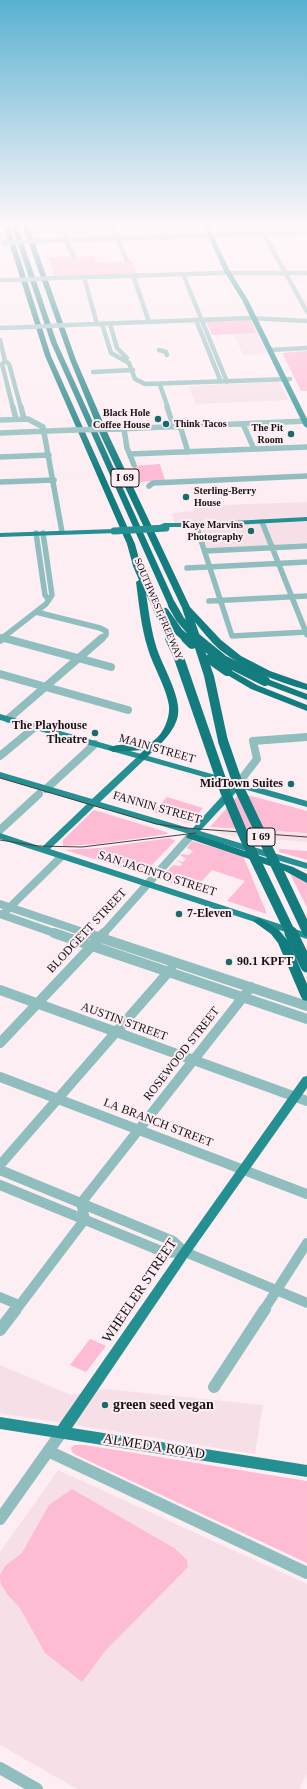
<!DOCTYPE html>
<html>
<head>
<meta charset="utf-8">
<style>
	body { margin:0 }
	canvas { display:block; background:#fdeef3 }
</style>
</head>
<body>
<canvas width="307" height="1789"></canvas>
<script>
const ctx = document.querySelector('canvas').getContext('2d');
ctx.lineJoin = 'round';
function fillPath(path, color) { ctx.fillStyle = color; ctx.fill(path, 'evenodd'); }
function stroke(path, color, width, dash) { ctx.strokeStyle = color; ctx.lineWidth = width; ctx.lineCap = dash ? 'butt' : 'round'; ctx.setLineDash(dash || []); ctx.stroke(path); }
function write(font, color, halo, rows, align = 'center') {
  ctx.font = font + ' Georgia,serif'; ctx.lineWidth = 4; ctx.setLineDash([]); ctx.textBaseline = 'middle'; ctx.strokeStyle = halo; ctx.fillStyle = color; for (const [text, x, y, turn = 0] of rows) {
    ctx.save(); ctx.translate(x, y); ctx.rotate((+turn || 0) * Math.PI / 180); ctx.textAlign = isNaN(turn) ? turn : align; if (halo) ctx.strokeText(text, 0, 0); ctx.fillText(text, 0, 0); ctx.restore();
  }
}
fillPath(new Path2D(`
	M257,333L267,354L243,355L234,334Z
	M276,382L280,383L289,400L196,404L189,386Z
	M307,502V543L202,549L195,530L175,523L172,513L194,511L193,506Z
	M212,829L307,833V842L231,836V835L220,834Z
	M0,1365L71,1395L105,1389L263,1405L255,1454L0,1413Z
	M58,1470L307,1584V1774L299,1789H77L0,1745V1552Z`), '#f7dfe8');
fillPath(new Path2D(`
	M94,256L96,262L133,261L137,274L54,276L48,257Z
	M248,320L251,321L257,333L212,335L206,321Z
	M307,351V391H301L282,353Z
	M160,464L165,480L140,482L133,466Z
	M240,793L307,811V833L210,827Z
	M167,797L203,808L189,823L153,812Z
	M94,810L166,832L168,834L98,844L63,846V840Z
	M170,838L175,841L143,874L65,850L99,848Z
	M192,841L243,856L267,914L227,901L245,881L212,870L193,891L160,879L173,865L180,866L182,864L176,860L183,862L186,859L180,855L183,854L189,855L193,851L187,848Z
	M280,849L307,851V860L279,852Z
	M289,872L307,882V907Z
	M90,1339L106,1346L86,1372L70,1365Z
	M74,1445H85L307,1481V1563L76,1455L72,1452L71,1448Z
	M72,1489L174,1548L187,1560L188,1567L106,1650L82,1682L45,1653L20,1608L7,1594L1,1584L0,1579V1575L5,1566L22,1553L49,1505Z`), '#febbd4');
stroke(new Path2D(`
	M63,227L69,248L74,256
	M112,227L127,261
	M161,227L166,237
	M260,227L307,312
	M39,241L307,232
	M183,274L227,382
	M133,275L149,322
	M84,277L97,324
	M55,278L223,273H307
	M0,280H14
	M196,320L221,382
	M102,324L111,353L129,363L135,379L145,384L290,379
	M110,324L117,348L127,358
	M69,325L249,318L307,321
	M0,328L29,327
	M0,340L5,361L9,364L21,408
	M159,350L166,352L167,355
	M269,350L307,348
	M5,361L2,364L13,408
	M93,372L133,370
	M160,385L168,408`), '#90bebe', 4.5);
stroke(new Path2D(`
	M13,407L16,419
	M21,407L24,419
	M167,407L172,422L181,429L188,452
	M0,420L28,419L43,427L62,532
	M243,424L254,449
	M118,429L307,421
	M124,429L127,448L134,465
	M0,433L73,430
	M130,454L307,447
	M0,457L49,455
	M0,482L54,480
	M149,486L153,483L307,476
	M262,522L307,635
	M196,525L232,636L307,632
	M36,533L45,595L49,600
	M205,551L307,546
	M187,568L307,562
	M209,601L307,596
	M36,612L100,628L106,631V635L101,639
	M0,637L8,639
	M1,639L46,604L52,595L43,533`), '#90bebe', 5.5);
stroke(new Path2D(`
	M4,638L111,667
	M0,640L3,638
	M0,674L128,710
	M8,719L102,638
	M0,756L35,727
	M237,785L257,759L253,741L307,737
	M46,789L95,744
	M0,830L39,794
	M0,904L89,934
	M6,911L61,857
	M0,914L57,934
	M103,934L194,832`), '#90bebe', 8);
stroke(new Path2D(`
	M54,933L307,1019
	M86,933L307,1006
	M0,990L307,1101
	M0,1043L104,933
	M0,1077L307,1194
	M0,1165L171,969
	M0,1170L173,1241L185,1252L307,1303
	M0,1185L166,1253L185,1252
	M0,1297L19,1305
	M16,1310L85,1219L81,1203L251,987
	M264,1310L307,1243`), '#90bebe', 10);
stroke(new Path2D(`
	M0,1330L16,1309
	M214,1387L265,1309
	M48,1451L307,1573
	M0,1519L61,1433
	M0,1768L37,1789`), '#90bebe', 12);
fillPath(new Path2D(`
	M204,227H209L230,271L248,300L307,419V428L304,426L242,300L224,271Z
	M307,517V521L196,527H164L160,525L164,523H196Z
	M114,529H117V533L0,537V533Z
	M0,714L307,801V807L240,788L200,831L307,863V869L95,806L50,849L307,933V939L0,839V833L42,847L87,804L0,778V772L92,799L136,758L0,720ZM144,760L232,785L192,829L100,802Z
	M307,1076V1088L189,1255L72,1428L307,1465V1477L0,1429V1417L58,1426L181,1249L303,1077Z`), '#259092');
fillPath(new Path2D(`
	M4,227H10L51,356L135,544L141,566L160,606L159,608H153L146,594C149,612 151,629 156,646C162,666 181,695 178,715C175,733 157,747 145,759L142,760L137,757L144,750L113,752L108,749C115,741 141,748 153,741C163,735 170,718 169,706C167,689 153,666 148,649C141,627 139,604 136,582L139,580L133,566L127,544L45,356Z
	M12,227H18L57,343L176,605L175,607H169L168,605L51,343Z
	M23,227H29L76,360L108,434L190,607L221,640L241,656L270,671L307,684V690C277,682 244,669 220,650C211,642 203,632 195,622L214,676L228,741L226,743H220L218,741L204,676L182,608L100,434L70,360Z
	M227,668L257,685L307,705V711L251,689L224,673L222,671L224,669Z
	M265,678L307,694V700L262,683L260,681Z
	M191,833L293,867L307,874V883L285,871L187,838L186,836Z
	M259,918L279,930L289,942L307,984V1001L303,1000L301,997L278,943L271,934L253,921Z`), '#127c7e');
stroke(new Path2D(`
	M0,778L156,824L186,828L307,837
	M0,840L38,846L82,847L196,833`), '#453e40', 1);
stroke(new Path2D(`
	M3,243L39,241
	M14,280L55,278
	M29,327L69,325`), '#90bebe', 4.5);
stroke(new Path2D(`
	M73,430L118,429`), '#90bebe', 5.5);
stroke(new Path2D(`
	M114,531L166,528`), '#259092', 7);
stroke(new Path2D(`
	M172,605L180,619L197,639
	M156,606L171,639
	M165,612L179,632L187,639`), '#127c7e', 8);
stroke(new Path2D(`
	M170,638L178,655L225,791L243,834L291,934
	M186,638L192,644
	M196,638L223,660L265,681
	M210,659L227,671
	M223,741L240,790L307,931`), '#127c7e', 10);
stroke(new Path2D(`
	M291,933L307,966`), '#127c7e', 13);
const sky = ctx.createLinearGradient(0, 0, 0, 478);
sky.addColorStop(0, '#59b1d1');
sky.addColorStop(0.47, '#fef7fa');
sky.addColorStop(1, '#fef7fa00');
ctx.fillStyle = sky;
ctx.fillRect(0, 0, 307, 478);
for (const [x, y, r, color] of [
	[158,419,4,"#1c696a"],
	[166,424,4,"#1c696a"],
	[291,434,4,"#1c696a"],
	[186,497,4,"#1c696a"],
	[251,531,4,"#1c696a"],
	[95,733,4,"#1c696a"],
	[291,784,4,"#1c696a"],
	[179,914,4,"#1c696a"],
	[229,962,4,"#1c696a"],
	[105,1405,4,"#1c696a"]
]) { const dot = new Path2D(); dot.arc(x, y, r, 0, 2 * Math.PI); ctx.fillStyle = color; ctx.fill(dot); stroke(dot, '#fdeef3', 1.5); }
write('bold 10px', '#181315', '#fdeef3', [
	["Black Hole",150,413],
	["Coffee House",150,425],
	["Think Tacos",174,424,"left"],
	["The Pit",283,428],
	["Room",283,440],
	["Sterling-Berry",194,491,"left"],
	["House",194,503,"left"],
	["Kaye Marvins",243,525],
	["Photography",243,537]
], 'right');
write('10px', '#181315', '#fdeef3', [
	["SOUTHWEST FREEWAY",158,609,67]
]);
for (const [x, y, w] of [
	[125,478,28],
	[261,837,28]
]) { const box = new Path2D(); box.roundRect(x - w / 2, y - 9, w, 18, 3); ctx.fillStyle = '#fdeef3'; ctx.fill(box); stroke(box, '#181315', 1); }
write('bold 11px', '#181315', null, [
	["I 69",125,478],
	["I 69",261,837]
]);
write('bold 12px', '#181315', '#fdeef3', [
	["The Playhouse",87,726],
	["Theatre",87,740],
	["MidTown Suites",283,784],
	["7-Eleven",187,914,"left"],
	["90.1 KPFT",237,962,"left"]
], 'right');
write('12px', '#181315', '#fdeef3', [
	["MAIN STREET",157,749,16],
	["FANNIN STREET",157,808,16],
	["SAN JACINTO STREET",157,874,18],
	["BLODGETT STREET",87,931,-47],
	["AUSTIN STREET",124,1022,20],
	["ROSEWOOD STREET",182,1054,-52],
	["LA BRANCH STREET",158,1123,21]
]);
write('14px', '#181315', '#fdeef3', [
	["WHEELER STREET",140,1291,-56],
	["ALMEDA ROAD",154,1447,9]
]);
write('bold 14px', '#181315', '#fdeef3', [
	["green seed vegan",113,1405]
], 'left');
</script>
</body>
</html>
